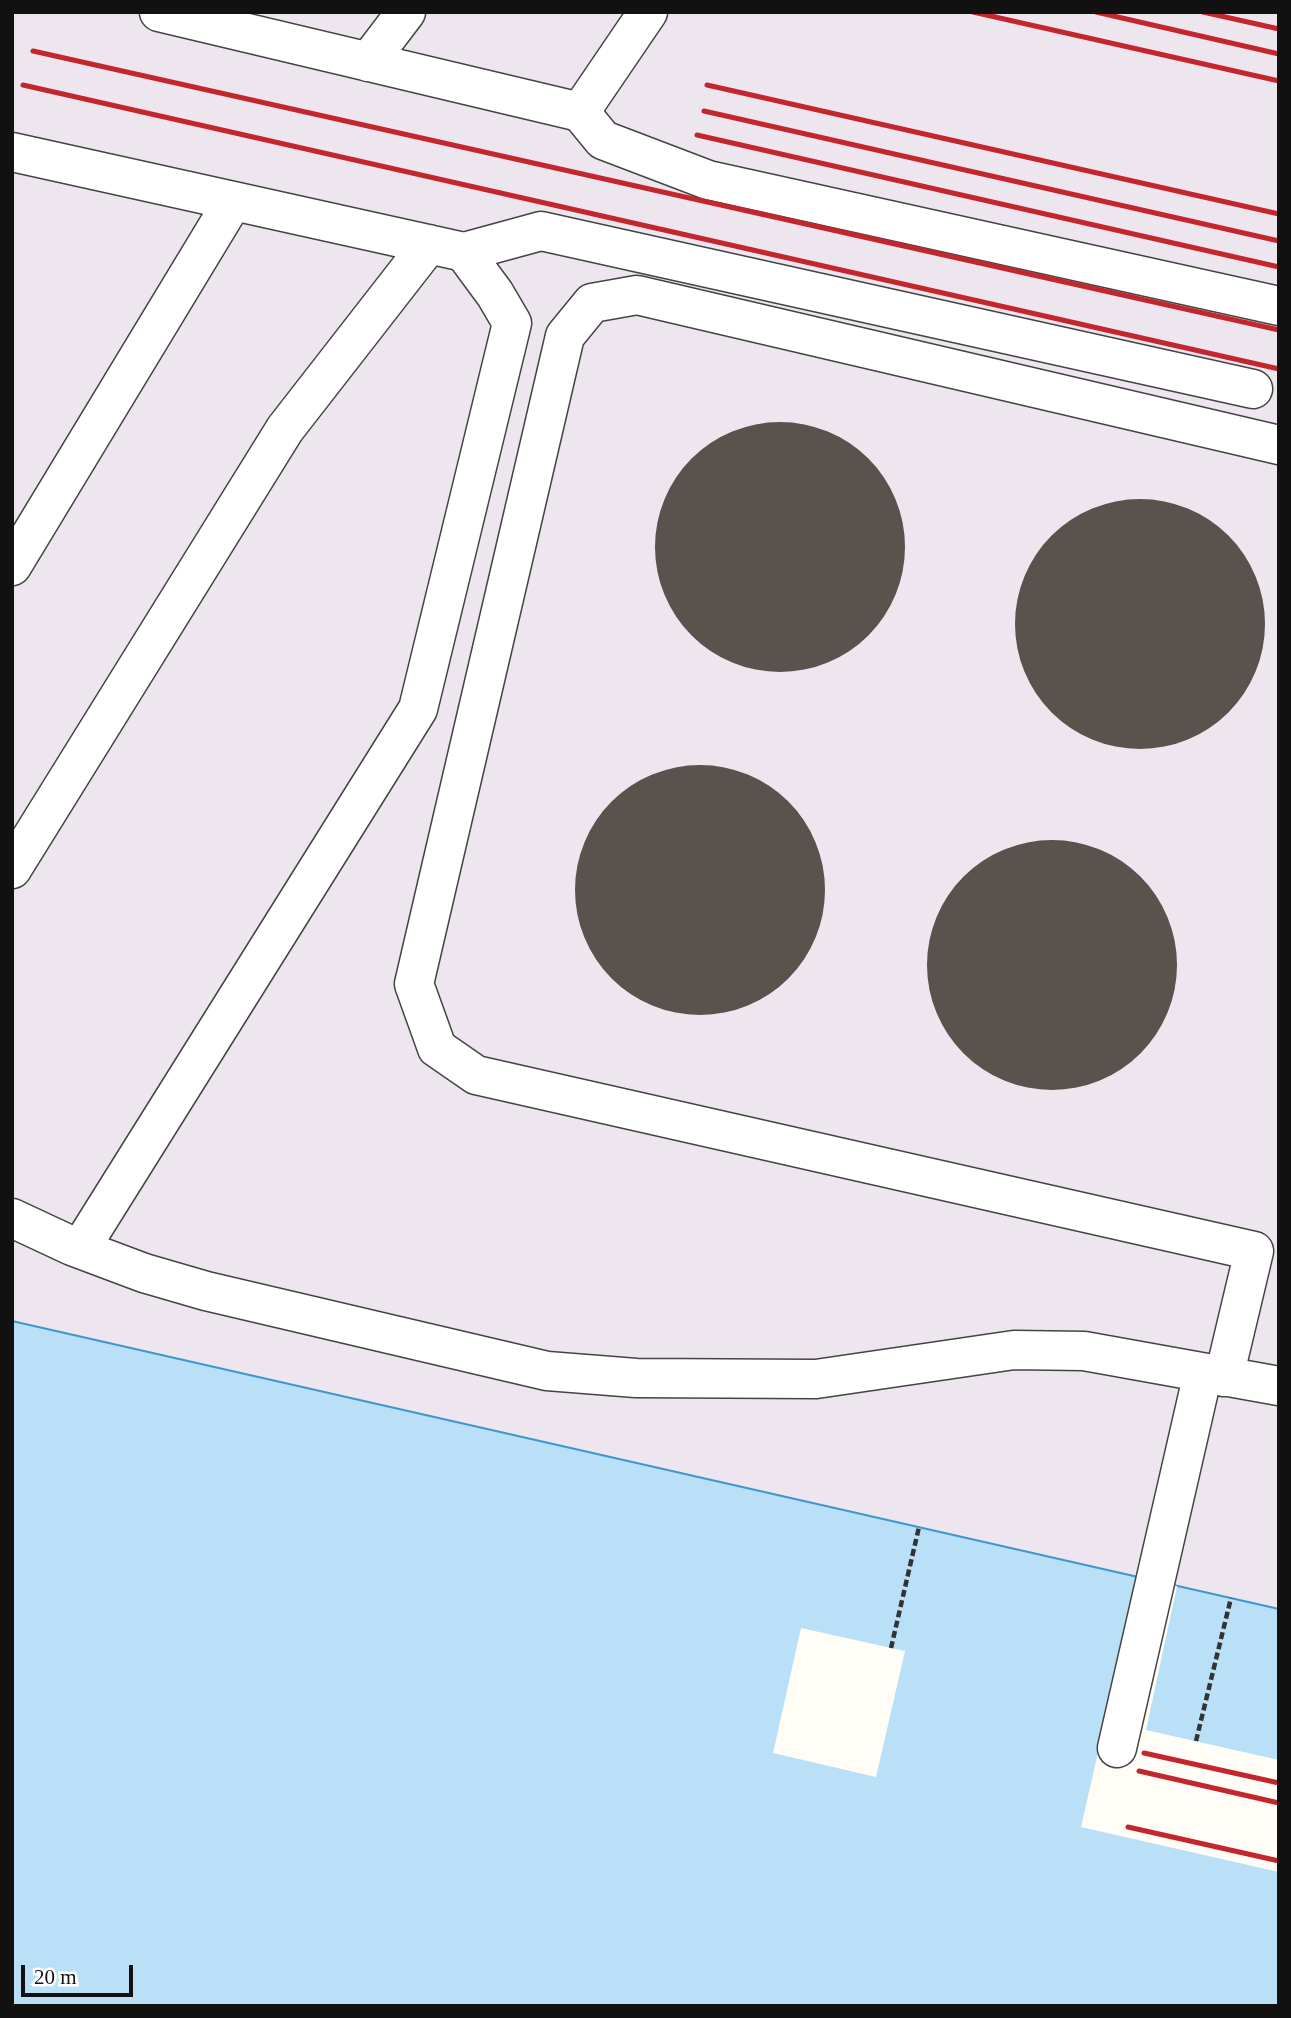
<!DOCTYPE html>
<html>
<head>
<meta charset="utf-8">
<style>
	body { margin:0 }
	#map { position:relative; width:1291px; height:2018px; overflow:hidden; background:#fffdf5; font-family:"Times New Roman",serif }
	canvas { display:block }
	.frame { position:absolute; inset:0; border:14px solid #111; pointer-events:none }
	.scale { position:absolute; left:21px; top:1965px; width:112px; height:32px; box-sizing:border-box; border:4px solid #111; border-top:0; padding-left:9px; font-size:21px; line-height:24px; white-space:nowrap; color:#111; -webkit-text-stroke:5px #fff; paint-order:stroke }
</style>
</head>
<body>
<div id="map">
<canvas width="1291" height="2018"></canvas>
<div class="frame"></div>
<div class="scale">20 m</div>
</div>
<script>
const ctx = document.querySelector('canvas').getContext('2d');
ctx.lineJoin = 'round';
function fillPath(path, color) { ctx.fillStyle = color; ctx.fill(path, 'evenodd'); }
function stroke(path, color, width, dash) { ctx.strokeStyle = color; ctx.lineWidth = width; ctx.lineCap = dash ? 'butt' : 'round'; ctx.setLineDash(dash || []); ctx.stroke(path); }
fillPath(new Path2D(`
	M12,12H1279V1609L12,1321Z`), '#eee6ef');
const water = new Path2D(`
	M12,1321L1279,1609V2006H12Z`);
fillPath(water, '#b9e0f7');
stroke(water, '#3f96cf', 2);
fillPath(new Path2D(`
	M1138,1577L1177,1586L1146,1730L1279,1760V1872L1081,1827Z
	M801,1628L905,1651L876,1777L773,1753Z`), '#fffdf5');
fillPath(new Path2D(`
	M655 547a125 125 0 1 1 250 0a125 125 0 1 1-250 0Z
	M1015 624a125 125 0 1 1 250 0a125 125 0 1 1-250 0Z
	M575 890a125 125 0 1 1 250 0a125 125 0 1 1-250 0Z
	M927 965a125 125 0 1 1 250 0a125 125 0 1 1-250 0Z`), '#5a524d');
const minor = new Path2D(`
	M159,12L580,112
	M648,12L580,112L603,140L708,180L1279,306
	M368,62L406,12
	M12,152L464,252L541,231L1253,389
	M12,566L233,201
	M12,869L285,429L429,244
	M12,1218L72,1246L144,1273L206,1291L547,1371L636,1378L816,1379L1014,1350L1084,1351L1279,1386
	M80,1249L418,709L512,323L495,294L464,252
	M1224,1377L1254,1251L476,1075L437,1048L414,984L565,336L592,303L637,295L1279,445
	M1117,1748L1203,1373`);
stroke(minor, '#444', 41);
stroke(new Path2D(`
	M891,1648L919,1527
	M1196,1741L1231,1598`), '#333', 4.5, [7, 3.5]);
stroke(minor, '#fff', 38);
stroke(new Path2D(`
	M973,12L1279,81
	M1096,12L1279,54
	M1203,12L1279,29
	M33,51L1279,330
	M23,85L1279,369
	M707,85L1279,214
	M704,111L1279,241
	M697,135L1279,267
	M1144,1753L1279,1783
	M1139,1771L1279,1803
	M1128,1827L1279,1861`), '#c4262e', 5);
</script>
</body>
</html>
